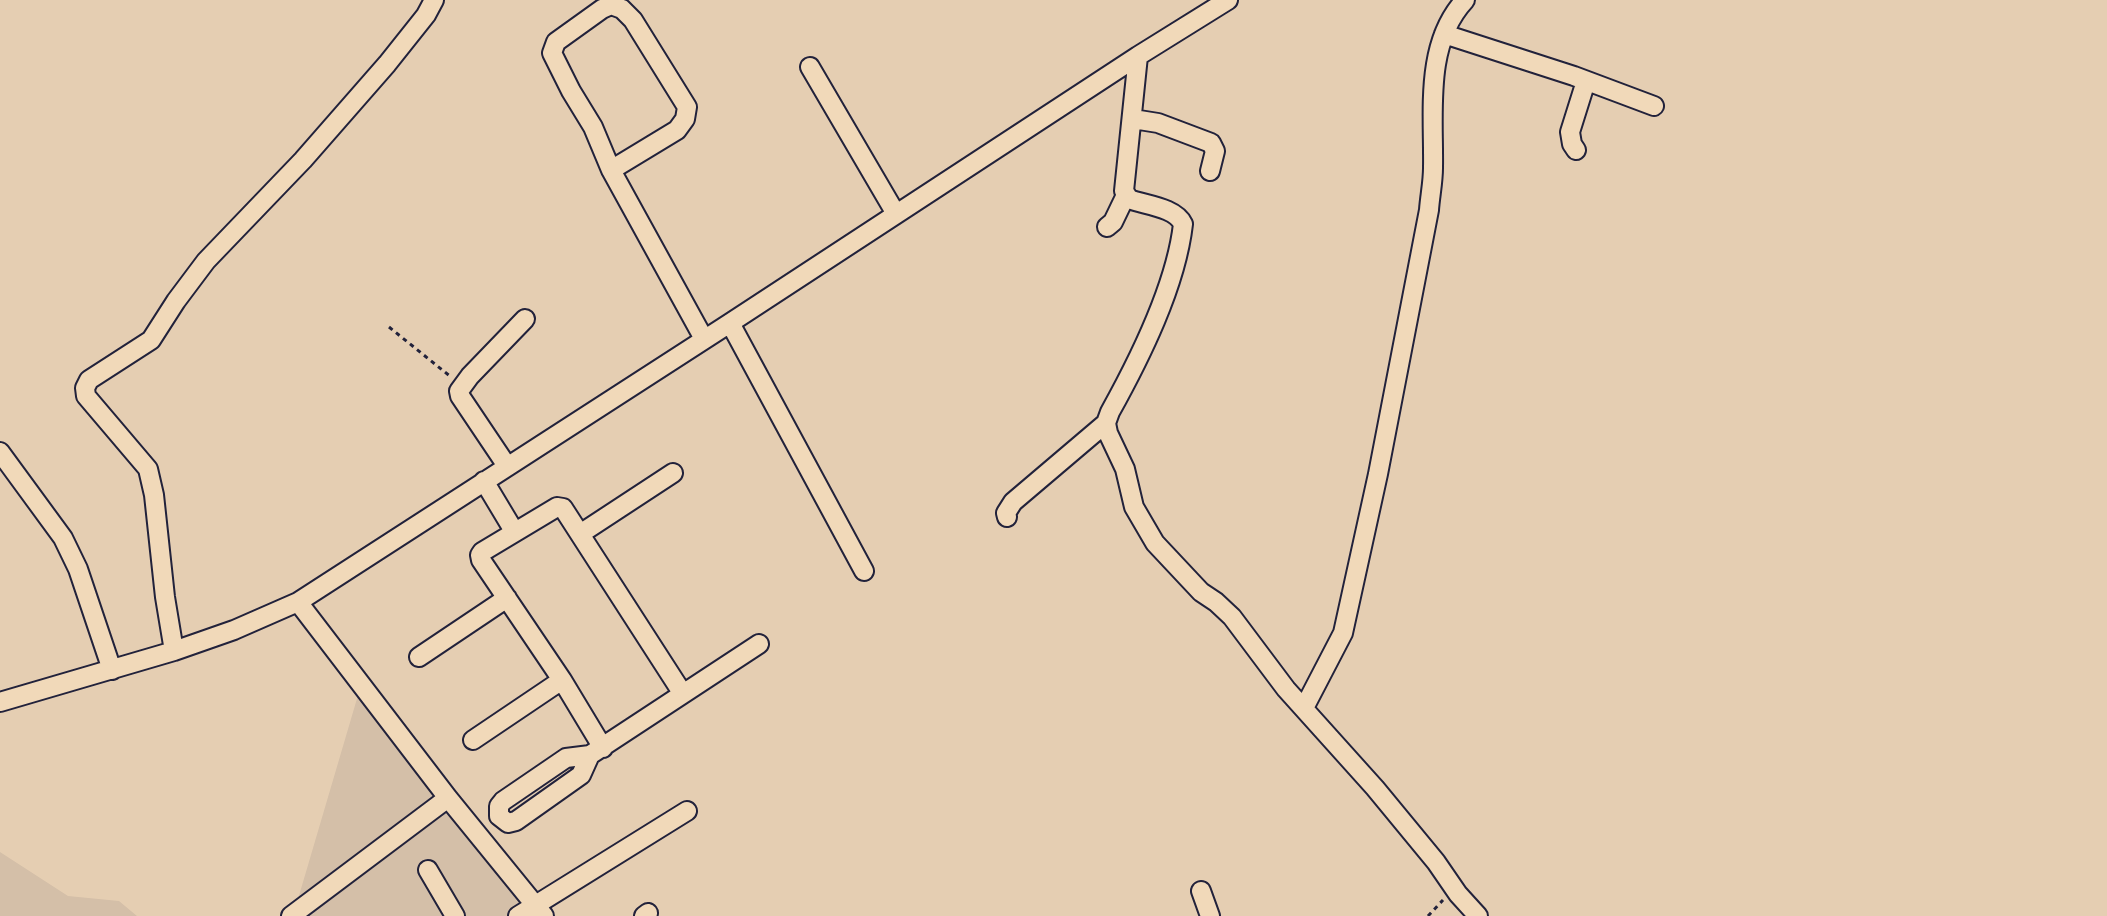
<!DOCTYPE html>
<html>
<head>
<meta charset="utf-8">
<style>
	body { margin:0 }
	canvas { display:block; background:#e5ceb2 }
</style>
</head>
<body>
<canvas width="2107" height="916"></canvas>
<script>
const ctx = document.querySelector('canvas').getContext('2d');
ctx.lineJoin = 'round';
function fillPath(path, color) { ctx.fillStyle = color; ctx.fill(path, 'evenodd'); }
function stroke(path, color, width, dash) { ctx.strokeStyle = color; ctx.lineWidth = width; ctx.lineCap = dash ? 'butt' : 'round'; ctx.setLineDash(dash || []); ctx.stroke(path); }
fillPath(new Path2D(`
	M361,685L530,916H293Z
	M0,852L68,896L119,901L137,916H0Z`), '#d4bfa8');
const minor = new Path2D(`
	M611,5L622,9L633,20L687,107L685,119L677,130L611,170L593,127L571,91L552,53L556,42L602,9Z
	M1444,34L1574,76L1654,106
	M1138,56L1124,191L1129,199C1144,205 1175,207 1183,224C1176,286 1140,358 1110,412L1106,423L1108,433L1125,469L1134,507L1155,543L1201,592L1216,602L1232,617L1286,689L1375,788L1436,862L1458,894L1478,916
	M810,67L896,214
	M1133,119L1158,123L1211,143L1215,151L1210,171
	M1576,150L1572,144L1570,132L1586,81
	M611,170L704,339
	M1107,227L1113,222L1126,195
	M730,323L864,571
	M0,452L63,538L78,569L112,670
	M507,466L460,396L459,391L470,376L525,319
	M484,481L514,531
	M1007,517L1006,513L1013,502L1106,423
	M580,534L673,473
	M298,602L448,798L544,916
	M174,651L165,597L154,495L148,469L86,396L85,388L89,380L151,340L176,301L206,261L303,160L387,64L426,15L434,0
	M419,657L507,598
	M0,702L174,651L234,630L298,602L730,323L1138,56L1228,0
	M1304,708L1343,633L1378,474L1429,210C1430,196 1433,182 1433,168C1434,113 1424,44 1465,0
	M473,740L562,680
	M603,748L562,680L481,560L480,555L482,552L557,507L563,508L683,694
	M590,755L581,775L516,821L508,823L499,816V806L503,801L566,758L590,755L759,644
	M428,870L455,916
	M1201,891L1210,916
	M291,916L448,798
	M518,916L687,811
	M644,916L648,913`);
stroke(minor, '#22223b', 22);
stroke(new Path2D(`
	M389,327L451,377
	M1428,916L1443,900`), '#22223b', 3, [4.5, 4.5]);
stroke(minor, '#f1d9b9', 18);
</script>
</body>
</html>
